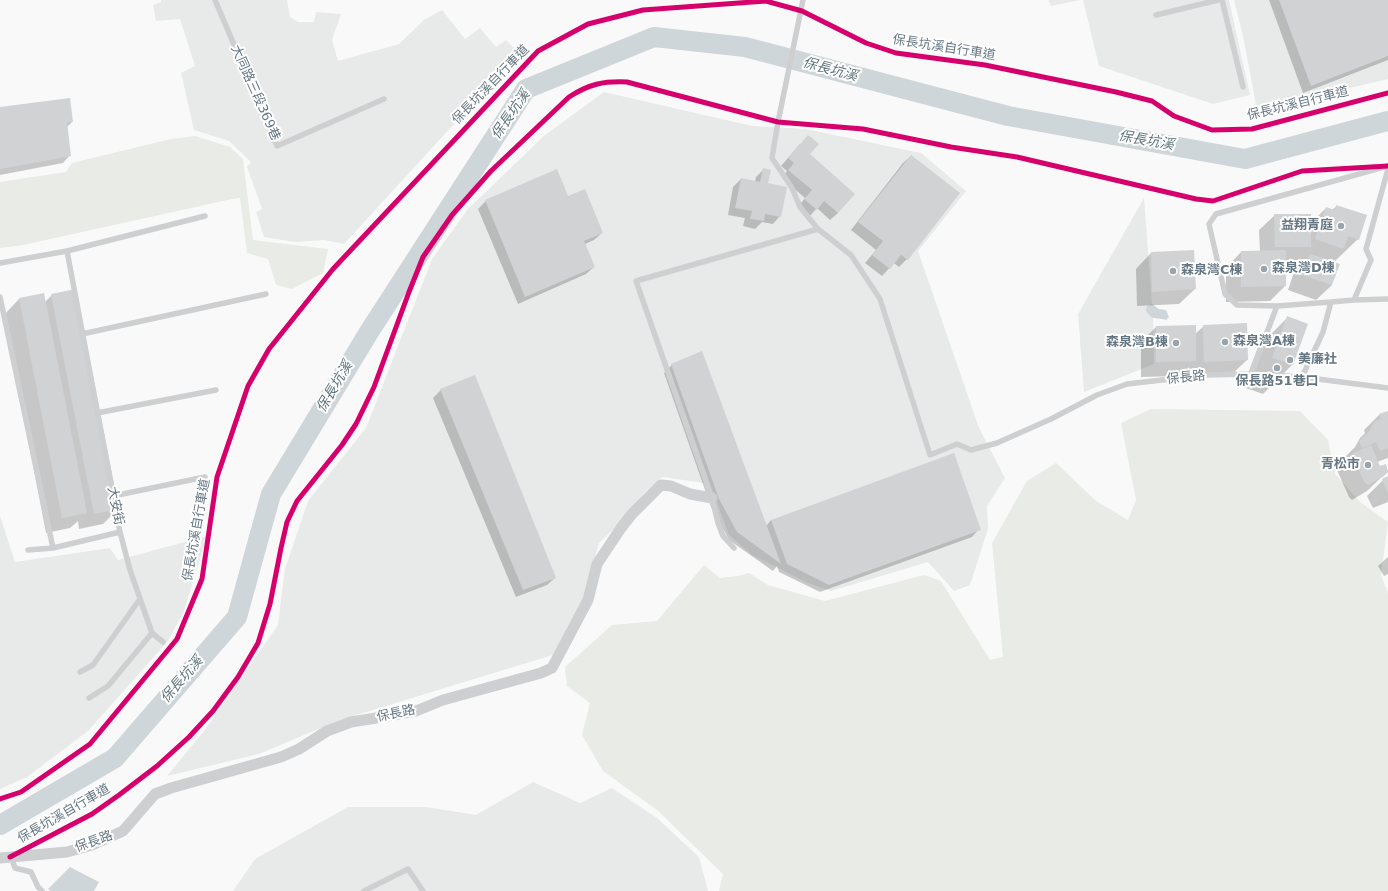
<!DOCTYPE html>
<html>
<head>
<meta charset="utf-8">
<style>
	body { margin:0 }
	canvas { display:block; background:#f9f9f9 }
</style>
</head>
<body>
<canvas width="1388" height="891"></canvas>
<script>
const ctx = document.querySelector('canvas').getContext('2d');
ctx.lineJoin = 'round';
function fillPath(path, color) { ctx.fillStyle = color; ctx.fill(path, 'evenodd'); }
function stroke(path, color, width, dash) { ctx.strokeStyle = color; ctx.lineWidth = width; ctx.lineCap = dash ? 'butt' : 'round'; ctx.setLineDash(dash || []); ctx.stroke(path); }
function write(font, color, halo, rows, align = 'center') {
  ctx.font = font + ' "DejaVu Sans","Noto Sans TC",sans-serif'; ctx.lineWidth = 4; ctx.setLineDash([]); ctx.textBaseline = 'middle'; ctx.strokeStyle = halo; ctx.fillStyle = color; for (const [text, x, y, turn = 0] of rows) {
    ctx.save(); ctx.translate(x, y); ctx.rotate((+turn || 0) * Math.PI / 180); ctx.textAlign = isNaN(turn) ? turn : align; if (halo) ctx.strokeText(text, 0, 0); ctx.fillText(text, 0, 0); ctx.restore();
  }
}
fillPath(new Path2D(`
	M161,0H287L290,17L298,22H314L316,12L341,14L332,40L338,61L399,44L424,20L442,10L465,39L480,28L496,47L506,40L519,53L344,244L324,240L295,242L264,237L256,212L262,209L247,167L251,162L229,141L194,130L181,73L195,66L180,19L156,21L153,5L161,2Z
	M1048,0H1080L1051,6Z
	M1083,0H1229L1250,95L1213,104L1099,66Z
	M1234,0H1388V79L1257,110L1243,36Z
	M604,92L752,126L805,129L921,153L966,191L918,251L979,428L1005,478L987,506L988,529L970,585L954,591L928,562L831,591L808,583L752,555L729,535L716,500L704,483L662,477L645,492L617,526L599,543L585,595L556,654L340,720L259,754L167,776L204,731L278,625L285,569L308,501L366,428L432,259L468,209L545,135Z
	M1144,198L1153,317L1154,364L1084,392L1078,314Z
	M0,516L15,562L110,548L118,560L207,536L184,611L168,641L88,731L27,777L0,789Z
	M533,782L580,803L612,788L657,818L699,857L708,891H233L255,859L348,807H426L476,815Z`), '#e8e9e9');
fillPath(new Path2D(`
	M195,136L230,147L243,159L253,240L328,249L323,273L292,289L276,285L268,259L247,253L240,198L232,199L23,245L0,248V182L66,172L72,163L171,139Z
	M1151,409L1300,411L1328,440L1335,474L1360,502L1388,522L1381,575L1388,593V891H719L723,874L657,810L603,771L582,735L590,703L567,686L565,667L612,625L657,621L704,565L720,578L738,576L749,573L768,585L825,601L924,575L941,581L990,660L1003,657L992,543L1027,481L1056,463L1096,501L1128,520L1136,500L1121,423Z`), '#e8ebe6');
fillPath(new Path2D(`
	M1152,304L1159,309L1166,310L1169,317L1166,320L1163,319L1153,318L1150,316L1146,311L1147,306Z
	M70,867L99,882L94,891H51L48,889Z`), '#ced6d9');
fillPath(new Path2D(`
	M1269,0H1388V60L1303,93Z
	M0,108L72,122L67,127L70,155L63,163L0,175Z
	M800,144L838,213L830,220L817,208L809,217L798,207L805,198L782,178L787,171L781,166Z
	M911,156L958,193L907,259L899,267L894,263L882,276L865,263L876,250L851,230L903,163Z
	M763,170L767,184L780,216L773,224L762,222L755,229L743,226L745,218L728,215L733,187L741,179L755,182L756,177Z
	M567,197L602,233L594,240L585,244L594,267L586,274L518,304L478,209L486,201Z
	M1337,206L1358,239L1333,263L1332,285L1316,300L1288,290L1294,272L1286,269L1288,262H1285V286L1270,301L1226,302V268L1241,252H1260L1259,230L1275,215L1310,224L1326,208L1332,210Z
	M1151,253L1195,289L1179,304L1137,306L1136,269Z
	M43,294L44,303L52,295L118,509L103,524L79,529L78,521L70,528L46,533L4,315L19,299Z
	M1288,317L1307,324L1292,365L1263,394L1243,387L1258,347Z
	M1204,326L1247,360L1231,375L1189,377V367L1180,376L1141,377V342L1156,327L1195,334Z
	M672,365L766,526L771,520L979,529L972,537L820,592L779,572L777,566L773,571L729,540L711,507L664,373Z
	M474,376L555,578L547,585L516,597L433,398L441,390Z
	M1388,412V458L1377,462L1379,467L1388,471L1367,491L1352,500L1349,497L1337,470L1346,461L1344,458L1355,447L1360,438L1365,433L1364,430L1379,415Z
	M1388,478V502L1373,508L1367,496L1383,480Z
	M1388,557V574L1384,576L1378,566Z`), '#0003');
stroke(new Path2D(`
	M0,825L115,758L237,617L271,494L369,332L526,89L654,37L745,47L1008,116L1245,159L1388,121`), '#ced6d9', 20);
fillPath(new Path2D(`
	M1279,0H1388V56L1311,86Z
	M70,98L73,122H67L71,156L0,169V107Z
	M808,135L819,144L810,154L855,194L838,213L824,201L817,210L804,199L812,190L788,170L794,163L788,158Z
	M911,155L960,193L908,260L901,255L890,269L872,255L883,241L858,222Z
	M763,168L771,170L768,183L787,187L781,217L765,214L764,221L750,219L752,211L735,208L741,178L760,182Z
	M557,169L568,196L585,189L603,233L584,241L595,267L525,297L485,200Z
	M1336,205L1367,215L1359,240L1348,236L1344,249L1315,239L1326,207L1335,210Z
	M1274,214H1311V247H1275Z
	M1194,250L1196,289L1152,292L1151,252Z
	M1286,250V286L1241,287V251Z
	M1310,254L1340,264L1332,285L1302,275Z
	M76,289L119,509L94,514L51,294Z
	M44,293L87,513L62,518L19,298Z
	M1287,316L1308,324L1293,365L1272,358Z
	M1247,323L1248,360L1204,362L1203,325Z
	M1196,325V361L1156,362V326Z
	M702,351L781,564L737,532L719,499L671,364Z
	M475,375L556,578L523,590L440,389Z
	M1388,411V448L1380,451L1376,442L1362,448L1359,441L1369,432L1375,421L1381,419L1379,414Z
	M1371,445L1380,466L1386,464L1388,472L1384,476L1368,485L1364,482L1352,454Z
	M954,453L981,530L829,585L787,564L771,520Z
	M1388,476V493L1382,479Z`), '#d0d2d3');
stroke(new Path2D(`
	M215,0L277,146L384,99
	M803,0L778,122L772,158L792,188L800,207L818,229L851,255L880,299L930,455L957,444L971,450L997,443L1051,419L1097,395L1127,384L1206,375L1251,374L1302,377L1388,388
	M1222,0L1243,87
	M1156,15L1218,0
	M67,251L120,532L130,570L152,633L163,642
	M0,263L67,251L205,216
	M0,297L53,548
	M1354,300L1388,299
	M1277,306L1331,302
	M82,334L266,294
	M1251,374L1277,306L1237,305L1225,294L1209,224L1216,214L1388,166
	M1302,377L1323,332L1331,302L1354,300L1371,260L1366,249L1388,169
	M97,413L216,390
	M113,496L205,477
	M734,548L723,536L718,523L712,498L636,281L818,229
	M28,550L53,548L120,532
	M80,672L93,665L140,599
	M89,698L108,686L152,633
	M11,857L15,868L31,872L38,887L42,891
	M364,891L408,869L423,891`), '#cecfd0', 5.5);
stroke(new Path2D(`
	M0,858L67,852L92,845L123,831L155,794L171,788L281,757L299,749L327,731L351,722L370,719L416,711L443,700L541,673L552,668L588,600L597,564L621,528L632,514L661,485L671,486L690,494L712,498`), '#cecfd0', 11);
stroke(new Path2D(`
	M0,799L21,792L90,744L177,639L202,579L217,477L248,386L269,349L333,269L538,51L588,24L643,10L766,1L802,11L866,43L896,53L985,65L1116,92L1152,101L1174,116L1212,130L1252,129L1388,93
	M10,857L92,814L119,795L157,766L189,737L213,711L238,677L258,643L270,604L281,548L287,522L297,501L342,445L356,424L374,387L409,292L423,257L452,215L491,171L569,97C589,84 603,81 627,82L778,122L863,129L951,147L1017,157L1196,199L1213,201L1302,171L1388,166`), '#d6006c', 5);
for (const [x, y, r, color] of [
	[1341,226,4,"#99a4ac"],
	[1264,269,4,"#99a4ac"],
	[1173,271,4,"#99a4ac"],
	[1225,342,4,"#99a4ac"],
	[1176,343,4,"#99a4ac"],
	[1290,360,4,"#99a4ac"],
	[1277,368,4,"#99a4ac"],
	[1368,465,4,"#99a4ac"]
]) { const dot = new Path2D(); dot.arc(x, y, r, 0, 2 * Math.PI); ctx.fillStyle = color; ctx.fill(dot); stroke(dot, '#fff', 1.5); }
write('13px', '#657683', '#fff', [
	["保長坑溪自行車道",944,48,9],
	["保長坑溪自行車道",491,85,-46],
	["大同路三段369巷",255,93,66],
	["保長坑溪自行車道",1298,104,-14],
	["保長路",1186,378,-6],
	["大安街",115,506,79],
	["保長坑溪自行車道",197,530,-80],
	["保長路",396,714,-12],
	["保長坑溪自行車道",64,814,-30],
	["保長路",94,842,-20]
]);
write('bold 13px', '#657683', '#fff', [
	["益翔青庭",1333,226,"right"],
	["森泉灣D棟",1272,269],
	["森泉灣C棟",1181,271],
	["森泉灣A棟",1233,342],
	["森泉灣B棟",1168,343,"right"],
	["美廉社",1298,360],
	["保長路51巷口",1277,382,"center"],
	["青松市",1360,465,"right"]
], 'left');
write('italic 14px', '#60757c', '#fff', [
	["保長坑溪",830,70,15],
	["保長坑溪",511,115,-55],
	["保長坑溪",1146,141,10],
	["保長坑溪",335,387,-59],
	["保長坑溪",182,680,-49]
]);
</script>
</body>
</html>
